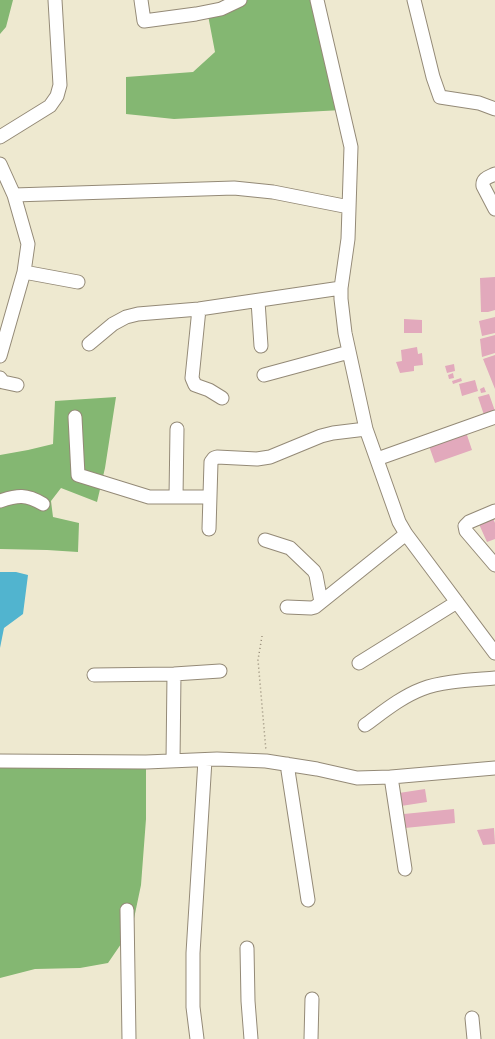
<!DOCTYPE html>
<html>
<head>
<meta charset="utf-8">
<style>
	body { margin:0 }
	canvas { display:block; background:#eee9d0 }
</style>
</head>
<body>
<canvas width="495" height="1039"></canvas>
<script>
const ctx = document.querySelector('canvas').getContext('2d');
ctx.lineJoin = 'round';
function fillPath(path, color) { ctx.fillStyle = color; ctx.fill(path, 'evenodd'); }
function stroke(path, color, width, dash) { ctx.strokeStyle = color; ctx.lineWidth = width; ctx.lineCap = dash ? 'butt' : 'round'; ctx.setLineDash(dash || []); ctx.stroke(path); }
fillPath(new Path2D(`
	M0,0H13L6,27L0,34Z
	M229,0H317L342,110L174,119L126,114V77L193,72L215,52L207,10Z
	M116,397L105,468L97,502L61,488L51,501L53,517L79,523L78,552L47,550L0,549V455L28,450L53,444L55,401Z
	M146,763V819L141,885L132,928L108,963L80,968L35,969L0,978V765Z`), '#84b772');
fillPath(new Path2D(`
	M0,572H16L28,575L23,614L4,628L0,648Z`), '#51b4cf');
fillPath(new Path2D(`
	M495,277V310L488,312H481L480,278Z
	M495,317V333L482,336L479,321Z
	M404,319L422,320V333H404Z
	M495,335V353L482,357L480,339Z
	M417,347L418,354L422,353L423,365L414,366V371L400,373L396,362L402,361L401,350Z
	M495,355V389L483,359Z
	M454,364L455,371L447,373L445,366Z
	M453,373L454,378L449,379L448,375Z
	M461,378L462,381L453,384L452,381Z
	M475,380L478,391L462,396L459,384Z
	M484,387L486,392L481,393L480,389Z
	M489,394L495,411L485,418L478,397Z
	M466,432L472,450L435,463L429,446Z
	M492,516L495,523V539L487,542L478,522Z
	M425,789L427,802L401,806L399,793Z
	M454,809L455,823L405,828L404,814Z
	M494,828L495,844L483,845L477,830Z`), '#e2a9bc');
const minor = new Path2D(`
	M141,0L144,21L196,14L221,9L240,0
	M317,0L351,147L348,239L341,288V299L345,333L366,429L399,522L406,534L495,653
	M414,0L433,77L440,97L479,103L495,109
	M0,137L50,106L57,96L60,85L55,0
	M0,164L14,195L28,244L24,272L0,356
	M495,174C489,177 482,178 483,186L495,209
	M14,195L234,188L273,192L349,207
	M24,272L78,282
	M258,301L261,346
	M199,309L192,378L195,385L209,390L222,398
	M89,344L113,324L126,317L138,314L199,309L341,288
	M264,375L349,352
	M0,378L3,382L17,385
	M75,417L78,475L149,497H209
	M377,459L495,417
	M176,497L177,429
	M0,501C18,495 26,494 43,504
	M495,511L469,522L465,526L466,531L495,565
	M209,529L211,462L214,458L217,457L257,459L270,457L321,436L333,433L366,429
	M265,540L290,548L314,571L316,575L321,602
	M287,607L311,608L315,607L406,534
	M359,663L457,602
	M94,675L174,674L220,671
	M365,725C383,712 401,697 422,689C442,681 473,680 495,678
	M0,761L146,762L217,759L266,761L317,769L357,778L391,777L495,768
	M173,761L174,674
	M287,764L308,900
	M391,777L405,869
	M127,910L129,1039
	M247,948L248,1001L251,1039
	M472,1018L474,1039
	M197,1039L193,1007V953L205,760
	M311,1039L312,999`);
stroke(minor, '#948a77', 15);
stroke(new Path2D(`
	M262,636L258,660L266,751`), '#948a77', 1.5, [1, 3]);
stroke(minor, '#fff', 13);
</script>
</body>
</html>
